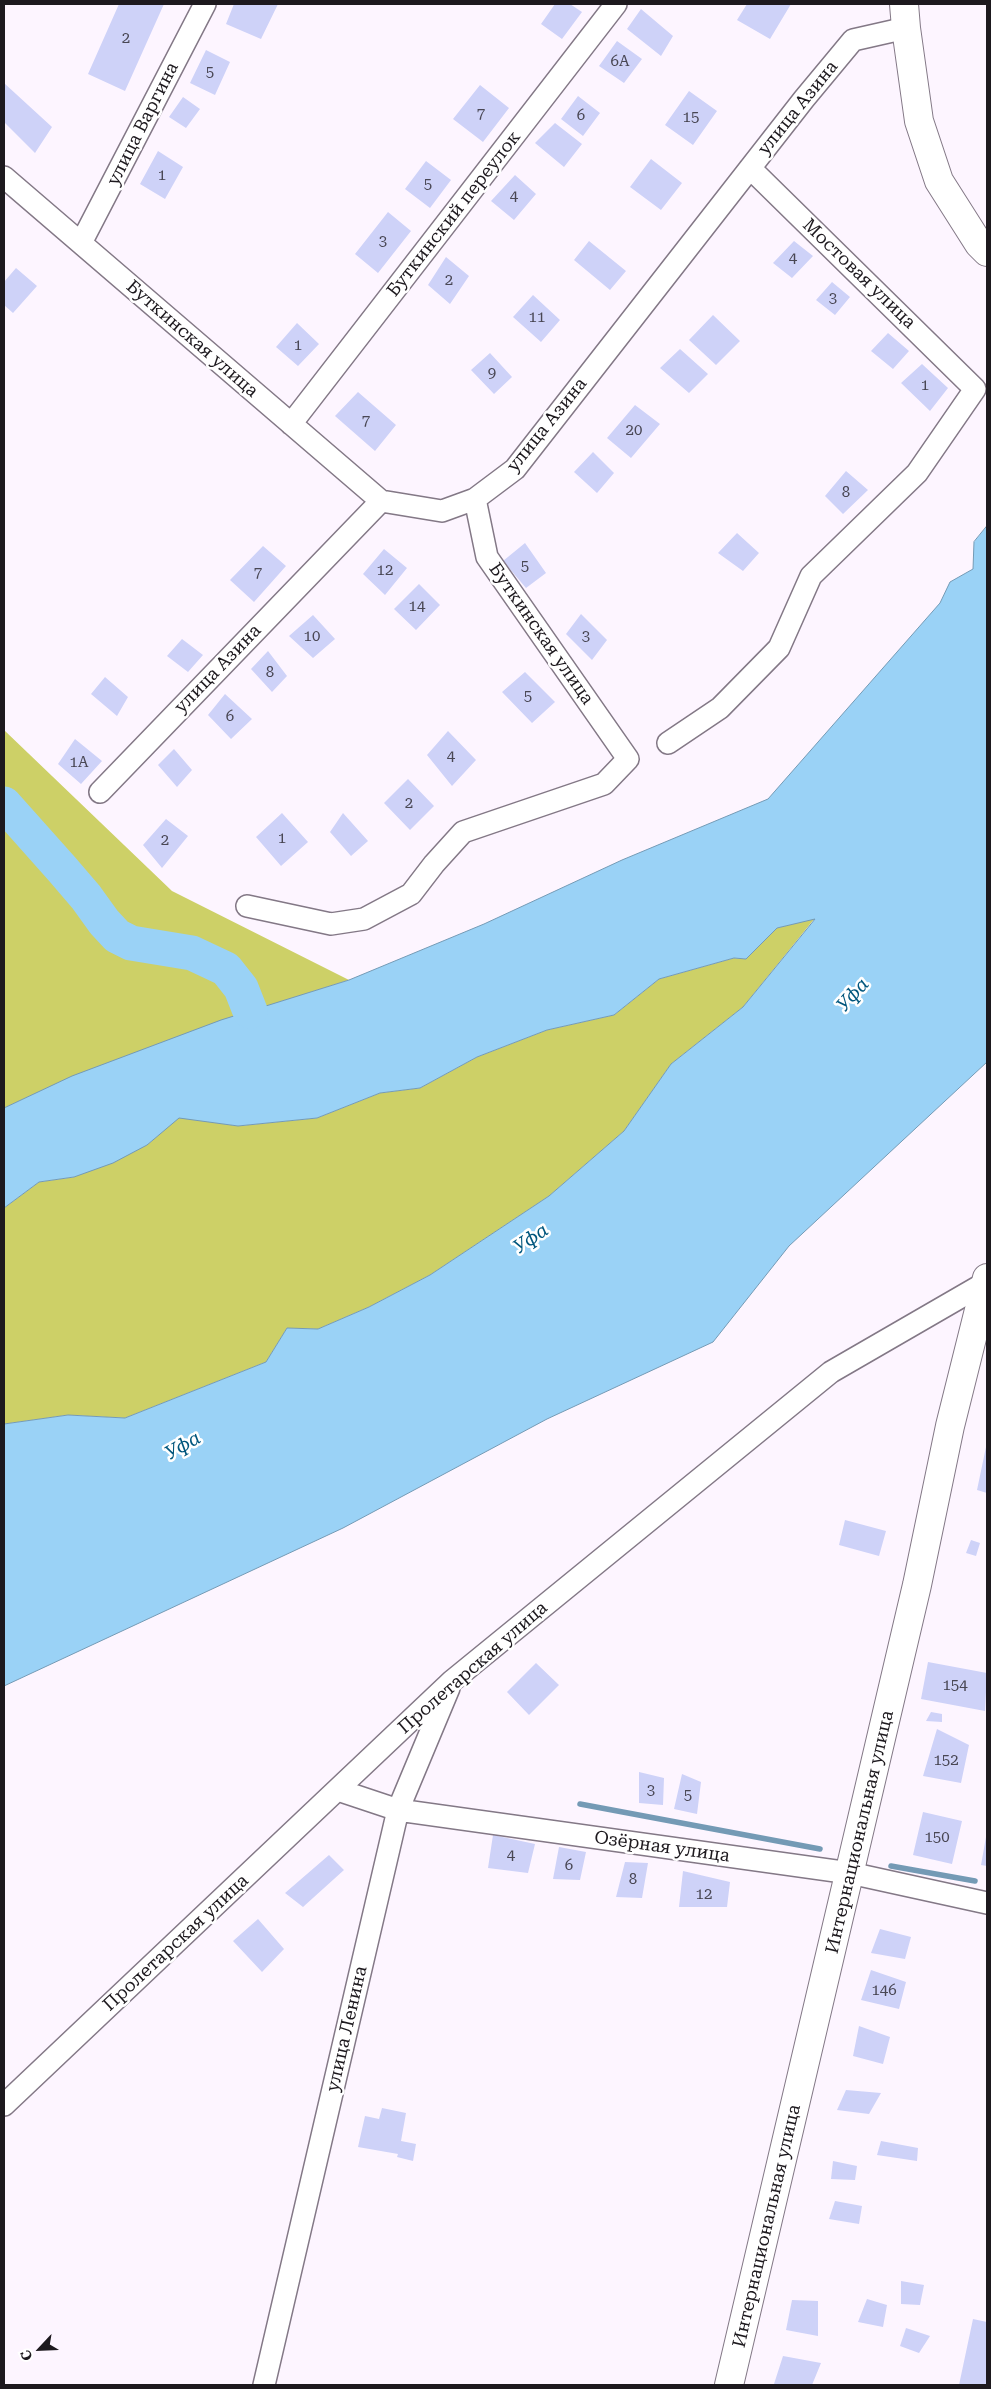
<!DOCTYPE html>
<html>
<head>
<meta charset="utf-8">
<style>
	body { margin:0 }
	#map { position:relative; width:991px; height:2389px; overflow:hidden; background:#fdf5ff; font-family:"Roboto Serif",serif }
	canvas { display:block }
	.frame { position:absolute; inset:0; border:5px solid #1d191e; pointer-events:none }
	.north { position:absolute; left:15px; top:2324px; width:50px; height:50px; -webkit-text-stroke:4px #fff; paint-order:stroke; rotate:245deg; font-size:14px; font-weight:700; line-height:20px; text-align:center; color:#1d191e }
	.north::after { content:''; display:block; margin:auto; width:18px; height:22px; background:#1d191e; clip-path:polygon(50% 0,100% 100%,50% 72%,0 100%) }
</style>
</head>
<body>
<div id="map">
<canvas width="991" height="2389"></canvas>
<div class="frame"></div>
<div class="north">С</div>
</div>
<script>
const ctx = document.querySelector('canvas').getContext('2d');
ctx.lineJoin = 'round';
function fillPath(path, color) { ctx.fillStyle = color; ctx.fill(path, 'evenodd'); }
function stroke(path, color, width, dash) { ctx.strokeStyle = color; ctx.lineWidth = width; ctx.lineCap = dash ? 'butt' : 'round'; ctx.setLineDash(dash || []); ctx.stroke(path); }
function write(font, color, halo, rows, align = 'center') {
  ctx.font = font + ' "Roboto Serif",serif'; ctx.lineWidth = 5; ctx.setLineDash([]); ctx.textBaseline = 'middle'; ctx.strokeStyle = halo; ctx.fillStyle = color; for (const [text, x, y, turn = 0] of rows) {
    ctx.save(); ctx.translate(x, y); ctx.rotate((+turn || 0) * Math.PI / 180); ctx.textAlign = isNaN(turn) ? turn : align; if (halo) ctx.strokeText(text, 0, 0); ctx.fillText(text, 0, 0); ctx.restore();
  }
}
fillPath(new Path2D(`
	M4,730L172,891L349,980C232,1017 116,1056 4,1108Z
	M815,918L743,1007L671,1064L624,1131L549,1196L430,1275L369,1307L318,1329L287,1328L266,1362L125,1418L68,1415L4,1424V1208L39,1182L74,1177L147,1145L179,1117L238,1126L317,1118L380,1093L420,1088L477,1057L547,1030L614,1015L659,979L734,958L746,959L777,928Z`), '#cdd067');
const water = new Path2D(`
	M987,526V1062L789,1246L713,1342L547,1419L343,1528L4,1686V1424L68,1415L125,1418L266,1362L287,1328L318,1329L369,1307L430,1275L549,1196L624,1131L671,1064L743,1007L815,919L777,928L746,959L734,958L659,979L614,1015L547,1030L477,1057L420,1088L380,1093L317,1118L238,1126L179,1118L147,1145L113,1163L74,1177L39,1182L4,1208V1108L72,1076L221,1020L349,980L484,924L622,860L768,799L940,603L950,582L973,569L974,542Z`);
fillPath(water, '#9ad2f6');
stroke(water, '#749ab5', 1);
stroke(new Path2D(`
	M580,1804L820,1849
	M891,1866L975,1881`), '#749ab5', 5.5);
stroke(new Path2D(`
	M4,804L62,869L86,897L104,922L117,936L131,943L192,953L226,969L241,988L250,1011`), '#9ad2f6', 35);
fillPath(new Path2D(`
	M119,4H164L125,91L88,74Z
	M234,4H278L261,39L226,24Z
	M555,4H570L582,12L562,39L541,24Z
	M747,4H791L770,39L737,20Z
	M641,9L673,36L661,56L627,29Z
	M617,41L642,59L624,83L599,66Z
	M206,50L230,62L215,95L190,83Z
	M4,83L52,127L35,153L4,122Z
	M480,85L509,108L483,142L453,119Z
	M689,91L717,111L693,145L665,125Z
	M578,96L600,113L583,136L561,119Z
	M183,97L200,109L186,128L169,117Z
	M555,123L582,144L564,167L535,143Z
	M158,151L183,167L165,199L140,184Z
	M651,159L682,183L661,210L630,187Z
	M426,161L451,180L430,208L405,189Z
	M515,175L536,194L514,220L491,201Z
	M388,212L411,231L378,273L355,254Z
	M589,241L626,271L610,290L574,260Z
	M794,241L813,256L792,278L773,263Z
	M446,257L469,276L450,304L428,285Z
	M16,268L37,286L13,313L4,305V282Z
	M832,282L850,297L835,315L816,300Z
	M533,295L560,320L541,342L513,317Z
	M713,315L740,341L716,365L689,340Z
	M297,323L319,344L298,366L276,347Z
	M888,333L909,351L893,369L871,351Z
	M680,349L708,374L689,393L660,368Z
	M490,353L512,377L494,394L471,370Z
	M922,364L948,388L930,411L901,383Z
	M358,392L396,425L375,451L335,416Z
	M635,405L660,424L631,458L607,438Z
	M593,452L614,473L597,493L574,472Z
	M846,471L868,490L843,514L825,496Z
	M737,533L759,553L743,571L718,553Z
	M525,543L546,573L526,588L503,561Z
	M263,546L286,566L254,602L230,580Z
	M384,549L407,568L385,595L363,574Z
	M419,584L440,605L416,630L394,609Z
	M581,614L607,640L592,660L566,634Z
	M313,615L335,639L313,658L289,636Z
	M182,639L203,655L188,672L167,656Z
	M268,651L287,676L272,692L251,669Z
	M525,672L555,702L532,723L502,692Z
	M105,677L128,697L117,716L91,694Z
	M225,694L252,719L231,739L208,715Z
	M448,731L476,760L452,786L427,755Z
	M75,739L102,761L81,784L58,764Z
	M174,749L192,770L177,787L158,765Z
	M408,779L434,806L410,830L384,803Z
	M282,813L308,842L281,866L256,837Z
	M343,813L368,841L351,856L330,832Z
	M166,819L188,836L162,868L143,845Z
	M986,1447H987V1493L977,1490Z
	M845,1520L886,1531L879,1556L839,1545Z
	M971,1540L980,1543L976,1556L966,1553Z
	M928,1662L987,1673L985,1711L921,1699Z
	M536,1663L559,1685L529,1715L507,1692Z
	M931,1712L942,1714V1722L926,1721Z
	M937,1729L969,1745L961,1783L923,1776Z
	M639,1772L664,1778L663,1805L639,1803Z
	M682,1774L701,1782L697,1814L674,1809Z
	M923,1812L962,1821L952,1864L913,1855Z
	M493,1835L535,1844L528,1873L488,1868Z
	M986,1837H987V1866L981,1865Z
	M559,1847L586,1852L580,1880L553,1879Z
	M329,1855L344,1870L303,1907L285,1893Z
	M625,1862L648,1863L642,1898L616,1897Z
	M683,1871L730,1882L727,1907H679Z
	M258,1919L284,1949L262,1972L233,1941Z
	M880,1929L911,1937L905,1959L871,1953Z
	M871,1970L906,1982L899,2009L861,2000Z
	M859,2026L890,2037L883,2064L853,2056Z
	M846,2090L881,2093L869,2114L837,2110Z
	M382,2108L406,2113L401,2141L416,2144L413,2161L397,2157L398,2154L358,2147L365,2116L379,2119Z
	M881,2141L918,2148L917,2161L877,2155Z
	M833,2161L857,2166L855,2180L831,2179Z
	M835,2201L862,2206L859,2224L829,2219Z
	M901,2281L924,2285L920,2305L901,2304Z
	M867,2299L887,2305L883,2327L858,2322Z
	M792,2300L818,2301V2336L786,2330Z
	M973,2319L987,2322V2385H959Z
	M906,2328L930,2336L919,2353L900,2346Z
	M783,2356L821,2363L812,2385L774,2384Z`), '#ced2f8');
const minor = new Path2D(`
	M4,177L381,501
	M81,243L205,4
	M291,424L616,4
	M381,501L442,511L475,499L515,469L804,99L853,40L906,28
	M668,743L720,708L779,648L811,576L917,473L975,389L750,168
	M100,792L381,501
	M247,906L331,924L364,919L411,894L434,864L463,832L604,784L628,759L487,557L475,499
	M338,1790L398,1810L850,1873L987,1903
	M4,2105L452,1681L831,1372L985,1283
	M264,2385L398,1810L449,1688`);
const major = new Path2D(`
	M904,4L906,28L919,121L939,181L979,244L987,252
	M729,2385L917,1585L950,1426L987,1278`);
stroke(minor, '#837886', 24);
stroke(major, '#837886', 30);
stroke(minor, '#fff', 21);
stroke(major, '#fff', 28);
write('15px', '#494754', null, [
	["2",126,39],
	["6А",620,62],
	["5",210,73],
	["7",481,114],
	["6",581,116],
	["15",691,118],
	["1",162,176],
	["5",428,185],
	["4",514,197],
	["3",383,242],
	["4",793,259],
	["2",449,281],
	["3",833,299],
	["11",537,318],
	["1",298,346],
	["9",492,374],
	["1",925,386],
	["7",366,421],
	["20",634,431],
	["8",846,493],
	["5",525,567],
	["12",385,571],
	["7",258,573],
	["14",417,607],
	["10",312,637],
	["3",586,637],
	["8",270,673],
	["5",528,697],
	["6",230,717],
	["4",451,757],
	["1А",79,763],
	["2",409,804],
	["1",282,839],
	["2",165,841],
	["154",955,1686],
	["152",946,1761],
	["3",651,1791],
	["5",688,1796],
	["150",937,1838],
	["4",511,1856],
	["6",569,1866],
	["8",633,1880],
	["12",704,1895],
	["146",884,1991]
]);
write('18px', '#1d191e', '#fff', [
	["улица Азина",798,108,-51],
	["улица Варгина",143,124,-63],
	["Буткинский переулок",454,214,-52],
	["Мостовая улица",859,274,44],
	["Буткинская улица",192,339,41],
	["улица Азина",547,425,-51],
	["Буткинская улица",541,634,55],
	["улица Азина",218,669,-46],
	["Пролетарская улица",473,1668,-41],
	["Интернациональная улица",860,1832,-77],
	["Озёрная улица",662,1847,8],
	["Пролетарская улица",176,1943,-43],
	["улица Ленина",347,2029,-77],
	["Интернациональная улица",767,2226,-77]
]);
write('italic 19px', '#00567d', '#fff', [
	["Уфа",853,995,-48],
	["Уфа",531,1239,-34],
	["Уфа",183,1446,-30]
]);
</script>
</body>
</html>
